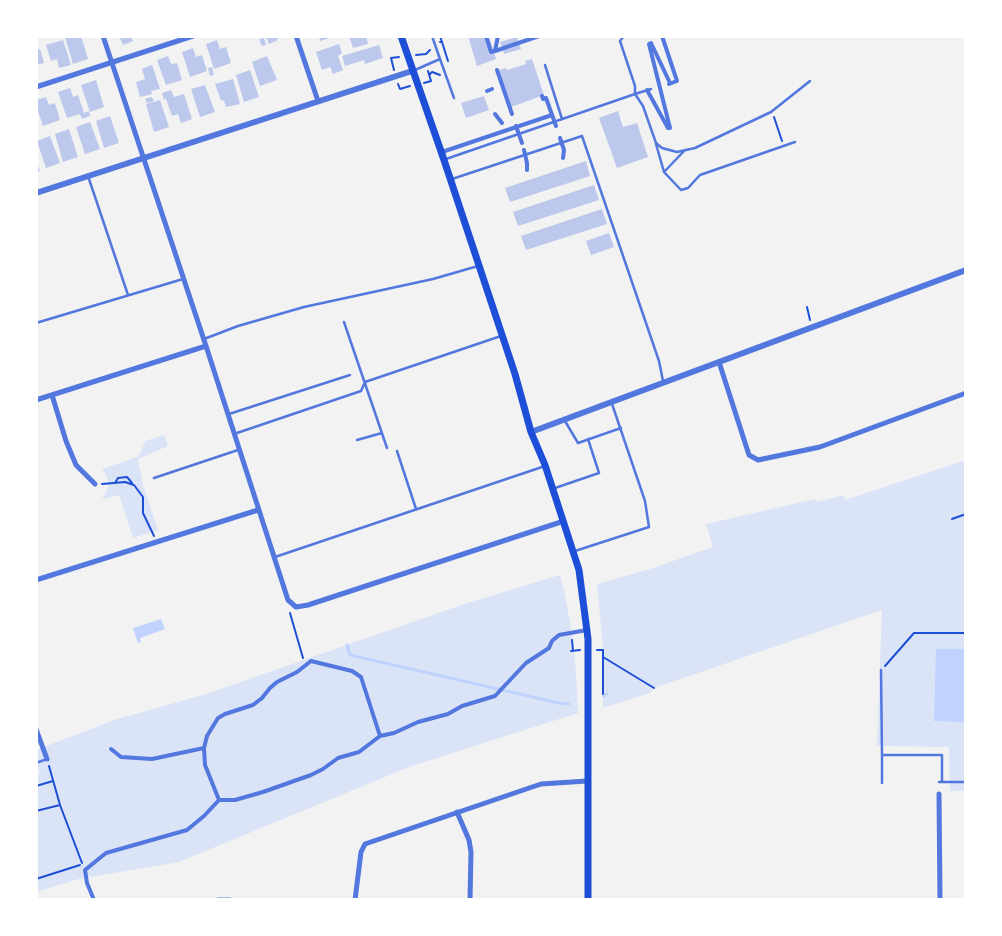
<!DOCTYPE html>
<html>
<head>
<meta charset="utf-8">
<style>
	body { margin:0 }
	#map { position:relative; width:1002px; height:936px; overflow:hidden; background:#f2f2f2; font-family:"Public Sans",sans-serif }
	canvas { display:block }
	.frame { position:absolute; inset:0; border:38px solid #fff; pointer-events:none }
</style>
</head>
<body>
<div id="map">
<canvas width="1002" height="936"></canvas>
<div class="frame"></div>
</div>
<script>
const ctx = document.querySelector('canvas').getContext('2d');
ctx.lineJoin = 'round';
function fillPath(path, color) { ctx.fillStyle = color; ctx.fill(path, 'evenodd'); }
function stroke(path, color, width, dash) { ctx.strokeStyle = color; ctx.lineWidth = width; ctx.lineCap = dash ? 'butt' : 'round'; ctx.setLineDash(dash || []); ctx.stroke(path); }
fillPath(new Path2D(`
	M164,435L168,446L138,459L143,485L158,530L133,538L119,495L100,500L105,496L104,495C111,486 109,478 102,469L137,457L141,452L145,441Z
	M966,460V791H950L949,747L877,746L882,610L654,688L650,693L603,708V650L597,584L650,569L713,547L706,524L815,499L817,502L844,495L845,500Z
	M560,575C572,621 577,666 578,713L409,767L179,862L79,879L36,892V775L40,774L36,764V750L114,720L206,694L464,604Z`), '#dbe4f7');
fillPath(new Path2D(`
	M161,619L165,629L140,638L141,642L138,643L133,628Z
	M936,649H966V722L934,721Z`), '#bfd3fe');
stroke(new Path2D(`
	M347,645L350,655L559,703L569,704
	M604,696L607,694`), '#bfd3fe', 3);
fillPath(new Path2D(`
	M81,36L88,59L73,64L65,37Z
	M119,36H131L133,41L123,45Z
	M269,36H277L278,40L269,44L266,37Z
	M319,36H329L330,38L320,41Z
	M349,36H366L368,44L353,48Z
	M468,36H489L496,59L477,66Z
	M517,37L521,49L504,54L500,42Z
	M264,38L266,45L262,46L259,39Z
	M63,40L71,65L59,68L57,59L51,61L46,45Z
	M217,40L220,49L226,47L231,63L214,69L206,44Z
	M339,44L342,53L338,56L343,70L333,74L330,67L322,70L316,52Z
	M379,45L383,58L365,64L364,60L345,66L342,56Z
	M193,48L196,57L202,55L207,71L190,77L182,52Z
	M40,49L44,63L36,65V50Z
	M168,56L171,64L177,63L182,80L166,85L157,60Z
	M267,56L277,80L260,86L252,62Z
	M532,59L544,95L511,107L499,70L506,68L507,70L526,64L525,61Z
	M152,65L160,89L151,91L152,94L140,97L136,82L145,79L142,69Z
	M212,67L214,75L210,76L208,68Z
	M250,70L259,97L244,102L236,75Z
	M233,79L240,104L226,107L224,100L221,101L215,84Z
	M96,80L104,107L90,112L81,85Z
	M205,85L215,112L200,117L191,89Z
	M70,88L73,97L78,95L84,113L89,111L90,116L82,119L80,114L67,118L58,92Z
	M171,90L174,97L184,94L192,119L181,123L178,114L172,116L166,99L164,100L162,93Z
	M484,96L489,110L466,118L461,103Z
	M46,97L49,105L55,103L60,120L43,126L36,105V100Z
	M152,97L154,101L147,103L145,99Z
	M160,100L169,127L154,132L146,104Z
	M618,111L623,127L637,123L648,157L617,168L599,118Z
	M110,116L119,143L104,148L96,121Z
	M90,122L100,149L85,154L76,127Z
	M69,129L78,157L63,162L55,134Z
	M50,136L60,163L46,168L37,141Z
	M36,160L40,171L36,172Z
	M586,161L590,176L510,202L505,188Z
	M594,185L599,200L518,226L513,212Z
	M602,209L607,224L526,250L521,236Z
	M609,233L614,247L591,255L586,241Z`), '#bdc9ec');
stroke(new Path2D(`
	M440,42H442L440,36
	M442,42L448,61
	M416,55L426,54L430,50
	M394,70L391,58L399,57
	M429,75L432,72L440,75
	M424,83L431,81L428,71
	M398,84L400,89L410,86
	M774,117L782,141
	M807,307L810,320
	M115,483L118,478L127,477L132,483
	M102,484L125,482L134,485L143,497V513L154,536
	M952,519L966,514
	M290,613L303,658
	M572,640L573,650
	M597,650H603V694
	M571,651L580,650
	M603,657L654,688
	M885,666L914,633H966
	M36,786L53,781
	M60,805L82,863
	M36,811L60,805L49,766
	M36,879L80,865`), '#1d4ed8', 2);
stroke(new Path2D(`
	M432,36L440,59
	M545,65L562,119
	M415,70L440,59L454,98
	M651,89L635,94L643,106L656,143L662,148L677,152L695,148L771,112L810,81
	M656,144L664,172L685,150
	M446,159L635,94V86L620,41L624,36
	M664,172L681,190L688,188L700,175L795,142
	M88,176L128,295
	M452,179L582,136L659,361L663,381
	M344,322L387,448
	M36,323L183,279
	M204,339L238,326L304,307L433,279L478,266
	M229,414L350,375
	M565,421L578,443L621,428
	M234,434L361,391L365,382L501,336
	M357,440L382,433
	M397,451L416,509
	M154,478L238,450
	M555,488L599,473L588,439
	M575,551L649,527L645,501L612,404
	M275,557L545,466
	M881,670L882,755
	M36,763L47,759
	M939,782H966
	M882,783V755H942V782`), '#5277de', 2.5);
stroke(new Path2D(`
	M486,36L491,52L495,51
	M498,36L495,51L539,36
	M662,36L677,81L669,84
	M497,70L512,114
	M647,90L668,128H670L649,44L651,43L670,83
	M487,91L492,89
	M542,96L543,99L546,98L556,126
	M495,114L502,123
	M516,126L522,143
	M560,138L564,150L563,158
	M524,150L527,163V170
	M442,152L552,115
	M204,748L205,765L219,800H235L263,792L311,775L323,769L338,758L359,752L380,736
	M111,749L121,757L152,759L204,748L207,736L218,718L225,714L253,705L262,698L270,688L277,682L297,672L311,661L352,671L361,677L380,736L394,733L418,722L448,714L462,706L495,696L526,663L549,648L552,641L559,635L587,630
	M94,900L87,883L85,870L106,853L187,830L204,816L219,800`), '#5277de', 4);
stroke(new Path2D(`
	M103,36L206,346L288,600L296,607L308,605L564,521
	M296,36L318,101
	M36,87L193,36
	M719,362L749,455L758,460L820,447L966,393
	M52,395L66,441L76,465L95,484
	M36,400L206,346
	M36,580L258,510
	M36,729L47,759
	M939,794L940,900
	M457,812L469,840L471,852L470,900
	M218,900H230
	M355,900L361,852L365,844L541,784L587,781`), '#5277de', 5);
stroke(new Path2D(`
	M36,193L412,71
	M531,432L966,270`), '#5277de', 6);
stroke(new Path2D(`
	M401,36L444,160L515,374L531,432L545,465L579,570L588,639V900`), '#1d4ed8', 7);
</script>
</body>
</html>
